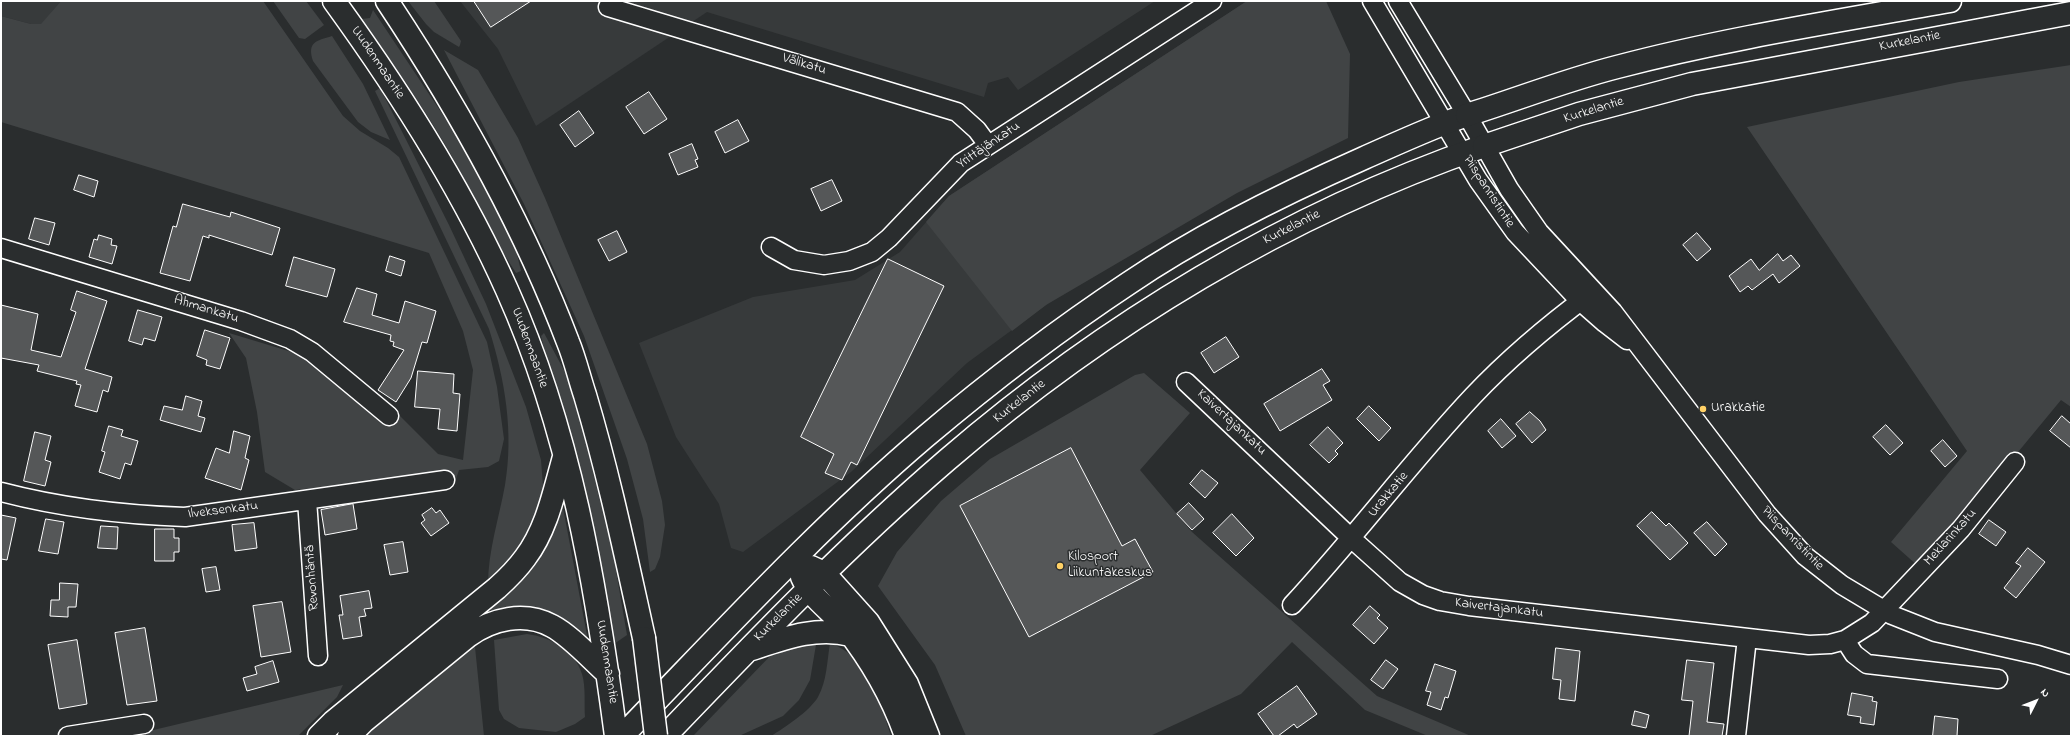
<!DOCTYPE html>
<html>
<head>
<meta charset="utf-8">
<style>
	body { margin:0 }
	#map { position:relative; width:2072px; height:737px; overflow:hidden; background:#2a2d2e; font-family:"Indie Flower",sans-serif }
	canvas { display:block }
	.frame { position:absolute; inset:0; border:2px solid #fff; pointer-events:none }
	.north { position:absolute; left:2016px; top:681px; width:40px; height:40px; -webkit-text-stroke:3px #2a2d2e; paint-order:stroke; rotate:48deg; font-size:11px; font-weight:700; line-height:16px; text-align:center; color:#fff }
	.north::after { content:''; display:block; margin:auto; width:14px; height:18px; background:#fff; clip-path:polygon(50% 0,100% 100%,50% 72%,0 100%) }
</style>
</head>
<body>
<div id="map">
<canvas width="2072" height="737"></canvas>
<div class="frame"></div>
<div class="north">N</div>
</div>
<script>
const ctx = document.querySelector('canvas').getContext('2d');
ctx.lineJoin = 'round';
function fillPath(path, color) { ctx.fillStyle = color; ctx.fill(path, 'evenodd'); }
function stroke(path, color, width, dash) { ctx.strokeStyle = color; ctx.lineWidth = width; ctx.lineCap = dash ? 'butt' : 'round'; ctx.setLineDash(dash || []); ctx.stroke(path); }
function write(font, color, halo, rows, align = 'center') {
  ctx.font = font + ' "Indie Flower",sans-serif'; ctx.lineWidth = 3; ctx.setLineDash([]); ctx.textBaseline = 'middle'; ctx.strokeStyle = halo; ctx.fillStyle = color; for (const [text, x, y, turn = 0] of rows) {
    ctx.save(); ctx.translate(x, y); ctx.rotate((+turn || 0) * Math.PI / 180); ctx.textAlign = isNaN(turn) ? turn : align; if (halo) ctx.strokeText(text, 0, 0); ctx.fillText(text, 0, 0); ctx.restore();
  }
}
fillPath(new Path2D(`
	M1,1H61L41,25L31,24L1,16Z
	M460,1H1155L1018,90L1008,77L988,83L984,97L707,12L536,126L498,49Z
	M1247,1L1046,305L967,363L851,472L743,552L731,548L719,504L676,437L639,343L753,297L855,280L900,252L949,196Z`), '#373a3b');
fillPath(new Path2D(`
	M61,1H263L343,116L360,131L388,148L399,157L487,342L497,387L504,439L499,461L488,467L459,470L454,485L424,476L295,490L265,472L257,412L246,358L229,333L305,356L382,424L400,416L438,454L463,460L473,370L463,331L429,253L1,122V16L31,24H41Z
	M273,1H306L324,25L305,39L299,38Z
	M408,1H434L461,41L460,45L459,47L434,32L426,24Z
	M1247,1H1326L1350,54L1348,138L1237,193L1046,305L1012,331L926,222L949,196Z
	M373,10L463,145L515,246L521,271L516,273C491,235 472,193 450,153C423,107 393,63 362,19L370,18Z
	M332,36L363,84L390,140L371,132L358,122L313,61C307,42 316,41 332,36Z
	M444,50L478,70L518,138L545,198L647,444L662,501L665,525L660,557L655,569L650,572L643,519L627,459L584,336L524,204Z
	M2071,65V407L2061,400L1990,486L1918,566L1891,542L1967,451L1747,127L1959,82Z
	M380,88L449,225L486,304L526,407L541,460L543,486L541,509L519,553L488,584C488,551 499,518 505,485C514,432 505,380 489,329L375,91Z
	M544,333L565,372L583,430L614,559L627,635L614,644C608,603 601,562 591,522C575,460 555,399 541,336Z
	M1144,373L1190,413L1140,470L1192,532L1377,696L1471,736H1428L1365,710L1292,642L1241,694L1150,736H966L935,665L878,586L897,552L941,501L990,459L1135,375Z
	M561,497L590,651L573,631L493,617L490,606Z
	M527,634C550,637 575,650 582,674C586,687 584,704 585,717L575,724L556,732L519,728L504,719L499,710L494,640Z
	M817,639L810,680L799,700L783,716L739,736H693L773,653Z
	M830,643C870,658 879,699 891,736H771C784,728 810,711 818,697C827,681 827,661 830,643Z
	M475,647L484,736H358Z
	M343,685L337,697L298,736H145V732Z`), '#414445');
const building = new Path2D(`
	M474,1H531L491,27Z
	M649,92L667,119L644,134L626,107Z
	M579,111L594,133L575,147L560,125Z
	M738,120L749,141L725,153L715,132Z
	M692,144L698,159L695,160L698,167L678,175L669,154Z
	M79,175L98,181L94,197L74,190Z
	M832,180L842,201L821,211L811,189Z
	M183,204L230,217L231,212L280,228L272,255L209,235V238L203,236L190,281L160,273L173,226L176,227Z
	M35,218L55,223L49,245L29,239Z
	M617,231L627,252L609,261L598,240Z
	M1697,233L1711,249L1697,261L1683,245Z
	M99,235L112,239L111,245L117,246L112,264L89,257L94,239L97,240Z
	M1778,254L1783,261L1791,255L1800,266L1779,283L1773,274L1752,290L1748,286L1740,292L1729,276L1751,259L1759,270Z
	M390,256L405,261L401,276L386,271Z
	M294,257L335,269L327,297L286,286Z
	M888,259L944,286L857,465L851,462L842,480L825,473L834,454L801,437Z
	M357,288L377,294L372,315L399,323L405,301L436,311L427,343L422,342L411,378L396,402L378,390L404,350L393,346L394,342L390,341L391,335L344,322Z
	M77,291L107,301L85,369L112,377L108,392L103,390L97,412L75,406L81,385L76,384L77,381L37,371L39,365L1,358V305L38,314L31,350L61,357L76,312L71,310Z
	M138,310L162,317L155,341L144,338L142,345L129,341Z
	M205,330L230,338L220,369L206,365L207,360L197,356Z
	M1226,337L1239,357L1214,373L1201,353Z
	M1322,369L1330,381L1323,385L1332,400L1280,431L1264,404Z
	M418,371L454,374L453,393L460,394L457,431L438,429L440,409L415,407Z
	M186,396L202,401L198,416L205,418L201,432L160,420L164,406L182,410Z
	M1369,406L1391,428L1379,441L1357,419Z
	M1530,412L1540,421L1546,430L1532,443L1516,424Z
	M2062,416L2071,424V448L2050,431Z
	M1501,419L1516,436L1502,448L1488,431Z
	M1886,425L1903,443L1890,455L1873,437Z
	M109,426L123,430L121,436L138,441L131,465L125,463L120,479L99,472L105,452L102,451Z
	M1328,427L1343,443L1335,451L1338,454L1329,463L1310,445Z
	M234,431L250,436L245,458L249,460L241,490L205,478L216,448L229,453Z
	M35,432L51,436L45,460L51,462L45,486L24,481Z
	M1943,440L1957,456L1945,467L1931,451Z
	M1071,448L1122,546L1135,539L1153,572L1029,637L960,506Z
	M1202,470L1218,483L1205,498L1190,484Z
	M1189,503L1204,519L1192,530L1177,514Z
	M353,504L357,529L325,535L321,510Z
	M432,508L436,513L440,510L449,523L431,536L421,523L425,520L422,515Z
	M1652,512L1666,526L1669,523L1688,543L1670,560L1637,526Z
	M1232,514L1254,538L1236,556L1213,533Z
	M1,515L16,518L7,560L1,559Z
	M46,519L64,522L58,554L39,551Z
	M1989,520L2006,532L1996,546L1979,534Z
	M1707,522L1727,544L1715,556L1694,533Z
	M254,523L257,548L235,551L232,525Z
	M101,526L118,527L117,549L98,548Z
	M155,529H174V538H179V552H174V561H155Z
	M403,542L408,572L390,575L384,545Z
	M2028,548L2045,562L2016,598L2004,588L2021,566L2016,563Z
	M216,567L220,590L206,592L202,569Z
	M60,583L78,584L76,607H68V617L50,616L51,600H59Z
	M369,591L372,608L364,609L366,616L359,617L362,636L343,639L339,615H343L340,596Z
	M282,602L291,652L261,657L253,606Z
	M1370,606L1380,615L1377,618L1388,628L1374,644L1353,625Z
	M145,628L157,701L127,705L115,633Z
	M77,640L87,704L59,709L48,645Z
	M1556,648L1580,651L1575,701L1559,699L1561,680L1553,679Z
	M1386,660L1398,669L1383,689L1371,680Z
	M1687,660L1714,663L1707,722L1724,724L1722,736H1689L1693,701L1682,700Z
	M273,661L279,682L247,691L243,678L257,674L255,667Z
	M1435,664L1456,671L1448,698L1445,697L1441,710L1427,705L1431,692L1426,691Z
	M1297,686L1317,714L1297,728L1294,724L1278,736H1274L1258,714Z
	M1852,693L1873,697L1872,701L1877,702L1874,725L1860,723L1861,717L1848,715Z
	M1635,711L1649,715L1646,728L1632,725Z
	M1935,716L1958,719L1957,736H1933Z`);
fillPath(building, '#555758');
stroke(building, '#fff', 1);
const minor = new Path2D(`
	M1372,1L1478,180L1515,232L1580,301L1605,323L1627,340
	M1398,1L1467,115L1509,189L1539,232L1613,312L1767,514L1805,556L1842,585L1892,615L1935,632L2038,655L2071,665
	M608,7L957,112L977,130L988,145
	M771,247L794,260L824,265L849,261L872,252L889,238L961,163L1212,1
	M1,248L241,321L290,339L312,352L389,416
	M1186,382L1352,539L1400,582L1423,595L1440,601L1469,606L1809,645L1830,644L1845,640L1872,623L1961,529L2015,462
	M1,492C62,508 122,515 185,517L445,480
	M307,500L318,656
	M1292,605C1355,537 1410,463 1473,396C1507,360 1551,323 1590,294
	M1845,640L1854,654L1867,664L1998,679
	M68,736L144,724
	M1736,736L1747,638`);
const major = new Path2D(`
	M334,1C400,92 461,187 507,290C570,430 596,584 616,736
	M387,1C458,108 522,221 568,342C575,359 579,377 585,395C609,475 626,557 644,638
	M811,567L824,573L868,622L907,684L928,736
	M802,577C811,598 830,609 845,627C871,660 892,696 906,736
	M752,649C785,638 817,626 851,635
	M319,736L333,722L497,588C507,579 517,569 525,558C547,529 554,492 564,457
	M349,736L364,721L468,636C492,619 524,611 552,626C571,636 591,659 608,674
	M622,736C721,634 817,529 925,437C990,382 1058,330 1129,283C1201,234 1285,193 1364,158C1398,143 1432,127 1467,115
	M665,736C756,641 847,546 947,460C1105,324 1287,214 1484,146`);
const highway = new Path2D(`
	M1467,115C1518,99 1566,80 1617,67C1727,38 1839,21 1950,1
	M1484,146L1579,114L1692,84L2071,13`);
stroke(minor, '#fff', 21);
stroke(major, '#fff', 25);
stroke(highway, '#fff', 25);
stroke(minor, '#2a2d2e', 18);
stroke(major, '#2a2d2e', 22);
stroke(highway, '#2a2d2e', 22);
const majorBridge = new Path2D(`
	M644,638L656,736`);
stroke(majorBridge, '#fff', 25, []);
stroke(majorBridge, '#2a2d2e', 22);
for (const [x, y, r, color] of [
	[1703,409,4,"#ffd166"],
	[1060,566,4,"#ffd166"]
]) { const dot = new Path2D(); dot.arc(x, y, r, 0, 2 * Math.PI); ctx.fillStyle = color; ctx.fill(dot); stroke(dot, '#2a2d2e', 1.5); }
write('14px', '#fff', '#2a2d2e', [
	["Kurkelantie",1910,42,-11],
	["Uudenmaantie",377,63,56],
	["Välikatu",804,65,17],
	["Kurkelantie",1594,111,-17],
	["Yrittäjänkatu",989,146,-34],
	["Piispanristintie",1488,192,57],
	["Kurkelantie",1292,228,-27],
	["Ahmankatu",206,310,17],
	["Uudenmaantie",529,348,70],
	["Kurkelantie",1020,402,-38],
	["Kaivertajankatu",1231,423,43],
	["Urakkatie",1389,495,-50],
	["Ilveksenkatu",223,511,-7],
	["Meklarinkatu",1951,538,-48],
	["Piispanristintie",1792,539,46],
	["Revonhäntä",313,578,-94],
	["Kaivertajankatu",1499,609,7],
	["Kurkelantie",779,618,-45],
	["Uudenmaantie",606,662,81]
]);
write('14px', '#fff', '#2a2d2e', [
	["Urakkatie",1711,409],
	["Kilosport",1068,558],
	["Liikuntakeskus",1068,574]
], 'left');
</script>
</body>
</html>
